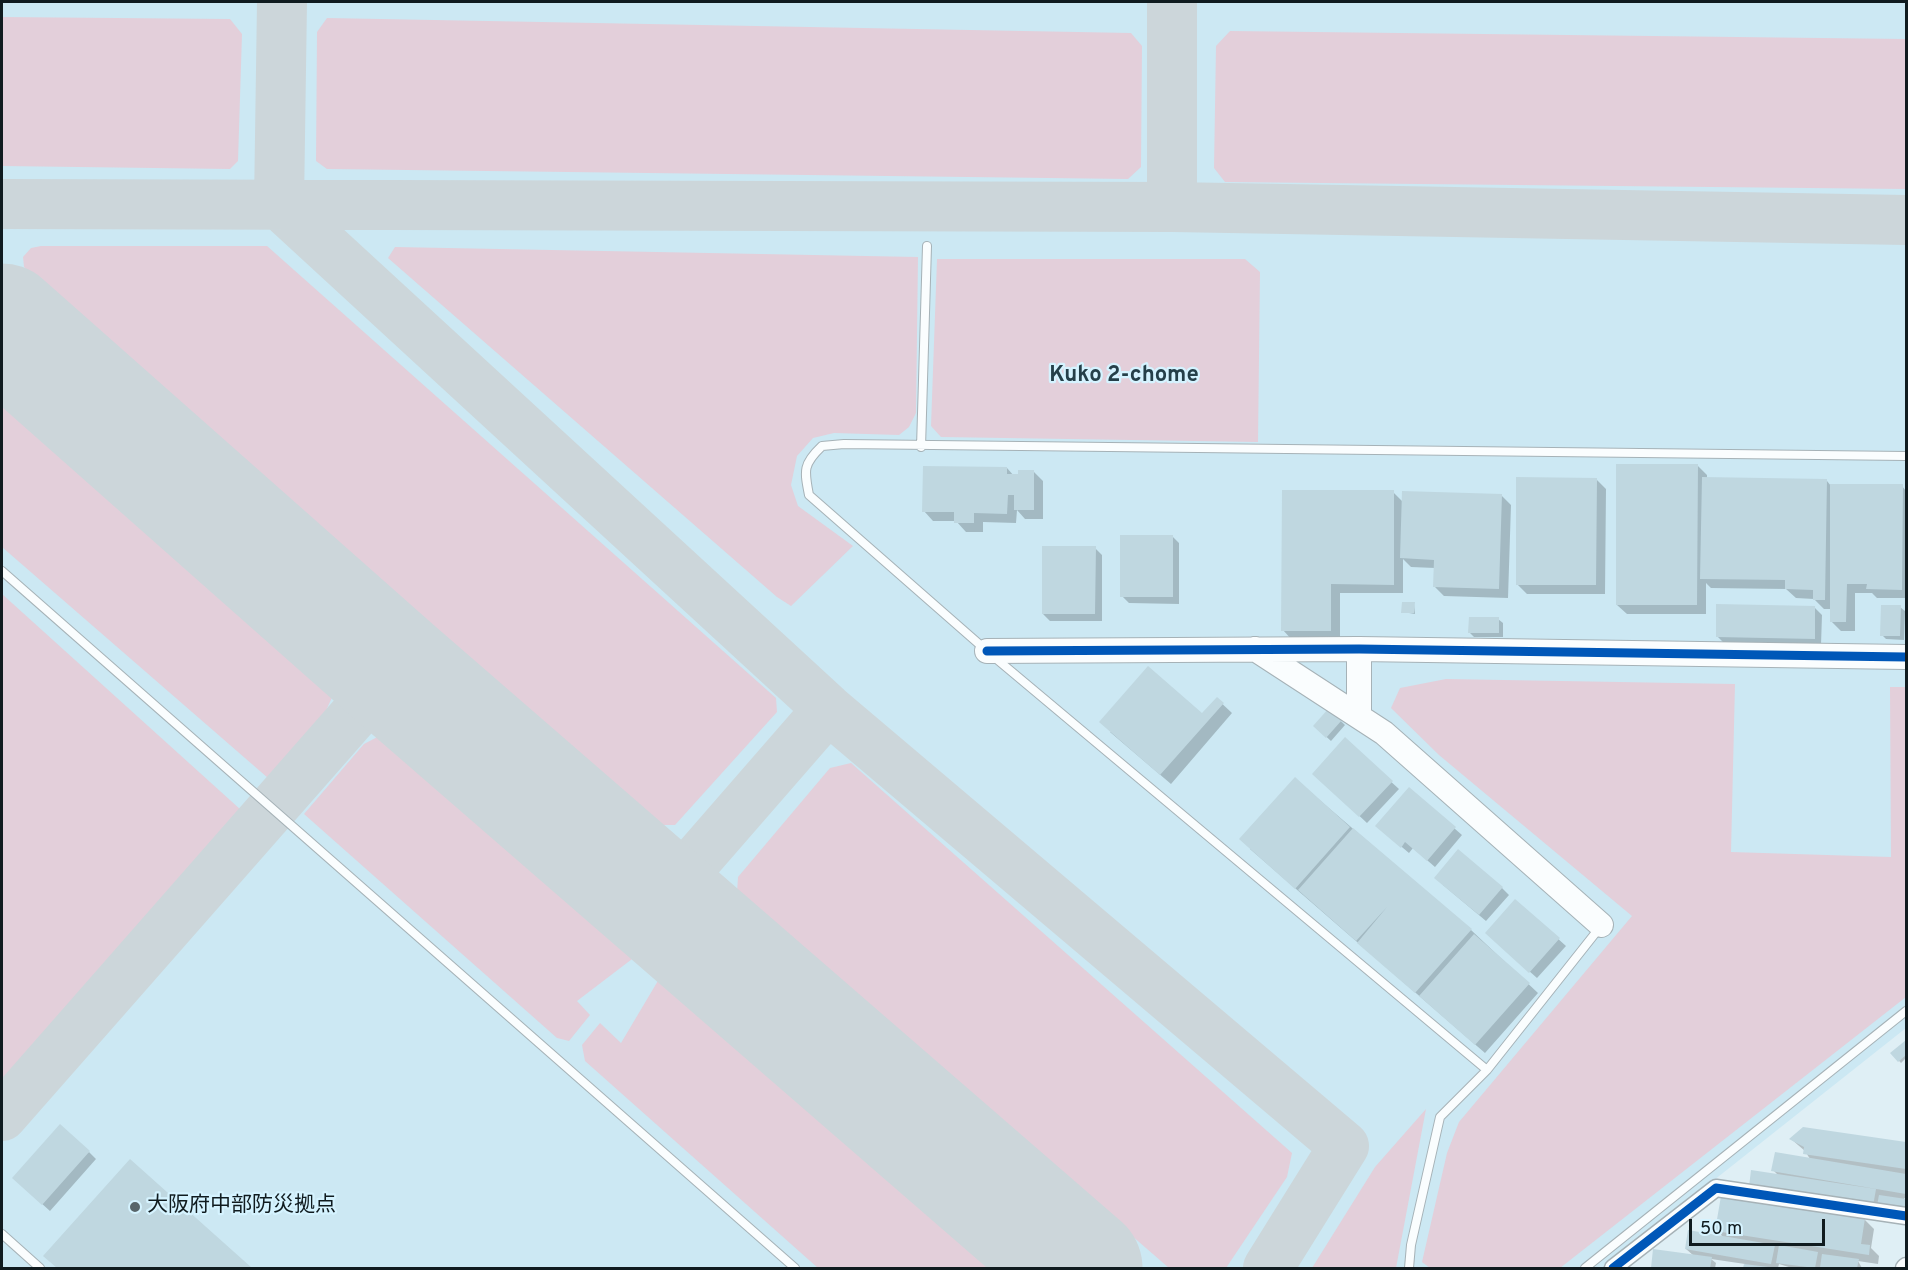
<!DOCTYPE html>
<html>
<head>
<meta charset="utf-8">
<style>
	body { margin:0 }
	#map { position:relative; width:1908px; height:1270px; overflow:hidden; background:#dfeff5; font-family:Overpass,sans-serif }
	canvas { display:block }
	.frame { position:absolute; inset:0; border:3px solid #101b1f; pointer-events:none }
	.scale { position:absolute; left:1689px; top:1219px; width:136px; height:27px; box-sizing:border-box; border:3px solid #101b1f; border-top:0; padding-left:8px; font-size:18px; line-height:21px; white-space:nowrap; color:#101b1f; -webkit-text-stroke:4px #d5f3ff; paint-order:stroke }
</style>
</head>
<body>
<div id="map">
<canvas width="1908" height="1270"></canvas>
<div class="frame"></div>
<div class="scale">50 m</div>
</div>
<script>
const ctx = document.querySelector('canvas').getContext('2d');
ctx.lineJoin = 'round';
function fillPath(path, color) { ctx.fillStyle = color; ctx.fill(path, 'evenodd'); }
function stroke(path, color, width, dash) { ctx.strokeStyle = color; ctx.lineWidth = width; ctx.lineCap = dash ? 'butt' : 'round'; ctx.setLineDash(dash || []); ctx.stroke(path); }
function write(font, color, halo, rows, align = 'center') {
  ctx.font = font + ' Overpass,"Noto Sans JP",sans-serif'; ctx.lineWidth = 4.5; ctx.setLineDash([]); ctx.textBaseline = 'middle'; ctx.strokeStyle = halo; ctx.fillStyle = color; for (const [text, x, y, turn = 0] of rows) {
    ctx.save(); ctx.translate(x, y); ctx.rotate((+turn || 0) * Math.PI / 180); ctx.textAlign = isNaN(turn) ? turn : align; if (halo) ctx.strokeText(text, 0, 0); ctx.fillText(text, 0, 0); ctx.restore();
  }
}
fillPath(new Path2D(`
	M2,2H1906V1028L1603,1268H2Z`), '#cce8f3');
fillPath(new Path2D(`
	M2,17L230,19L242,34L238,161L230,169L2,166Z
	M327,18L1131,33L1142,46L1141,167L1128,179L327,169L316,161L317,32Z
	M1230,31L1906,39V189L1225,182L1214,168L1216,46Z
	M41,246H267L776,698L777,712L675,825H657L24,267L23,257L31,248Z
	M395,247L918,257L916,413L909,427L899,435L834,433L813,438L797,456L791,485L798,506L853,546L791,606L777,597L388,258Z
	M937,259H1245L1260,272L1258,442L941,437L931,426Z
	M2,394L318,667L336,689L322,719L268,778L2,547Z
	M2,594L241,810L2,1083Z
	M1446,679L1735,684L1731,852L1891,857L1890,687H1906V997L1560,1268H1430L1422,1262L1447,1153L1459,1122L1632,916L1439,755L1391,708L1400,688Z
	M385,733L398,740L636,956L577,1001L590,1015L569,1041L557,1038L304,814L364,744Z
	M851,763L1292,1153L1287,1177L1226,1268H1169L737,893L738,877L830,768Z
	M665,969L1000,1268H818L585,1061L582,1045L600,1023L621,1043Z
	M1426,1109L1396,1268H1312L1375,1167Z`), '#e3cfda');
fillPath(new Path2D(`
	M1697,465L1707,475V479L1827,481L1831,486H1902L1906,491V598H1877L1872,593H1855V631H1841L1831,621V609H1824L1814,599L1796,598L1786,589L1711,588L1706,583V614H1627L1617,605Z
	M1007,468L1014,476L1034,472L1043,481V519H1025L1017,510L1016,523L983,522V532H966L956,521H933L924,511Z
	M1596,479L1606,489L1605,594H1527L1517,584Z
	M1393,492L1403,502L1501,495L1511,505L1508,598L1444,596L1435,587V568L1411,567L1403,559V593H1340V640H1292L1283,630Z
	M1172,536L1179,543V604L1129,603L1122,596Z
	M1095,548L1102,555V621H1050L1043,614Z
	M1414,604L1415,614L1403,612Z
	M1900,607L1905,611L1904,640L1886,639L1882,635Z
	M1815,608L1822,615L1821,645L1724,643L1717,636Z
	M1498,619L1503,623V637H1474L1470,633Z
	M1217,699L1232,713L1171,784L1110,732L1202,715Z
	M1329,710L1345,725L1331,741L1319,730Z
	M1345,740L1399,789L1367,823L1321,780Z
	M1295,779L1471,930L1538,993L1485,1053L1250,849Z
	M1409,789L1462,835L1435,867L1413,848L1409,853L1384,832Z
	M1443,885L1502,888L1509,895L1486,921Z
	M1516,901L1566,946L1537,978L1494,940Z
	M1906,1042V1058L1901,1063L1892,1053Z
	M1803,1129L1906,1144V1199L1904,1198L1906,1210L1880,1207L1779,1176L1773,1170L1810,1159L1805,1151L1791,1139Z
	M89,1152L96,1159L50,1211L21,1185Z
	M130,1161L250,1268H58L45,1256Z
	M1865,1220L1874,1229L1871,1248L1879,1256L1878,1264L1858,1261L1862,1268H1792L1779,1264L1778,1268H1745V1264L1711,1259L1716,1263L1715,1268H1652L1655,1251L1694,1256L1686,1249L1724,1238L1717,1231Z`), '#0003');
stroke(new Path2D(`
	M282,2L279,204L828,709L1344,1146L1268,1268
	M1172,2V207
	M2,204L1172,207L1906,220
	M660,902L828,709
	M2,1116L393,671`), '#ccd6da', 50);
stroke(new Path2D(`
	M2,325L393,671L1081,1268`), '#ccd6da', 123);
fillPath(new Path2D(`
	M1616,464H1698L1697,605H1616Z
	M923,466L1007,467V474H1018V470H1034V510H1014V495H1008L1007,514L974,513V523H954V512H922Z
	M1516,477L1597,478L1596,585H1516Z
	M1702,477L1827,479L1825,600H1813V590L1785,589V580L1700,579Z
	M1830,484H1903L1902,590L1866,589L1867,584H1847L1846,622H1830Z
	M1282,490H1394V585L1331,584V631H1281Z
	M1402,491L1502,494L1499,589L1433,587L1434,560L1400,558Z
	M1120,535H1173V597H1120Z
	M1042,546H1096L1095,614H1042Z
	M1402,602H1415L1414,613H1401Z
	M1716,604L1815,606V639L1716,637Z
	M1881,605H1901L1900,636H1880Z
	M1469,617H1499V633H1468Z
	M1148,666L1202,713L1217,697L1224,703L1160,775L1099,722Z
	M1329,708L1342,720L1326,738L1313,726Z
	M1345,737L1393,781L1359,817L1312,774Z
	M1295,777L1350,827L1295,889L1239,839Z
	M1409,787L1456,827L1427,861L1405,842L1401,848L1375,826Z
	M1353,828L1472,929L1415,993L1357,943L1387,907L1356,941L1298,890Z
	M1458,849L1503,887L1479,915L1434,878Z
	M1515,899L1560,938L1529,973L1485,933Z
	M1474,934L1530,983L1475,1045L1419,996Z
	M1906,1040V1055L1898,1062L1890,1053Z
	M60,1124L90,1151L42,1205L12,1178Z
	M1803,1127L1906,1142V1169L1803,1154L1804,1147L1789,1139Z
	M1775,1152L1906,1174V1194L1771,1171Z
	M130,1159L252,1268H57L43,1256Z
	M1751,1170L1876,1189L1873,1206L1749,1187Z
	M1879,1195L1906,1199L1905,1209L1877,1206Z
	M1721,1196L1865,1218L1861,1244L1870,1245L1869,1255L1715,1231Z
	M1688,1230L1775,1245L1771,1264L1685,1249Z
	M1779,1245L1818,1252L1815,1268L1776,1263Z
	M1653,1249L1712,1257L1710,1268H1651Z
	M1822,1254L1859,1259L1857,1268H1820Z
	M1744,1264L1768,1267V1268H1743Z`), '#bfd7e0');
const lane = new Path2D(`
	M921,447L927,246
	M2,571L795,1268
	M1487,1070L987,651L809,495C804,470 803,464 822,446L844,444L1906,456
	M2,1234L40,1268
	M1409,1268L1411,1245L1440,1117L1487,1070L1601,926
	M1585,1268L1906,1011`);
const street = new Path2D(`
	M1613,1268L1716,1188L1906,1216
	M1904,1268L1906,1266`);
const secondary = new Path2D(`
	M1255,649L1384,733L1601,925
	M1359,649V715
	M987,651L1359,649L1906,657`);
stroke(lane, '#a6b2b7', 10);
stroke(street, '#a6b2b7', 19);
stroke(secondary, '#a6b2b7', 26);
stroke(lane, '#fafdfe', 8);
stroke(street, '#fafdfe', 16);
stroke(secondary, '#fafdfe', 24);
stroke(new Path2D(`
	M987,651L1359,649L1906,657
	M1613,1268L1716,1188L1906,1216`), '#0057b8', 9);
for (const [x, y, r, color] of [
	[135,1207,6,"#58656a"]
]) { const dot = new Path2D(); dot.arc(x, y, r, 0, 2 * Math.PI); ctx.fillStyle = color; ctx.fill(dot); stroke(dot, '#d5f3ff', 2); }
write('21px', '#101b1f', '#d5f3ff', [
	["大阪府中部防災拠点",147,1207]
], 'left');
write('bold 22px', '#253f49', '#d5f3ff', [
	["Kuko 2-chome",1124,377]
]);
</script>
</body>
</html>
